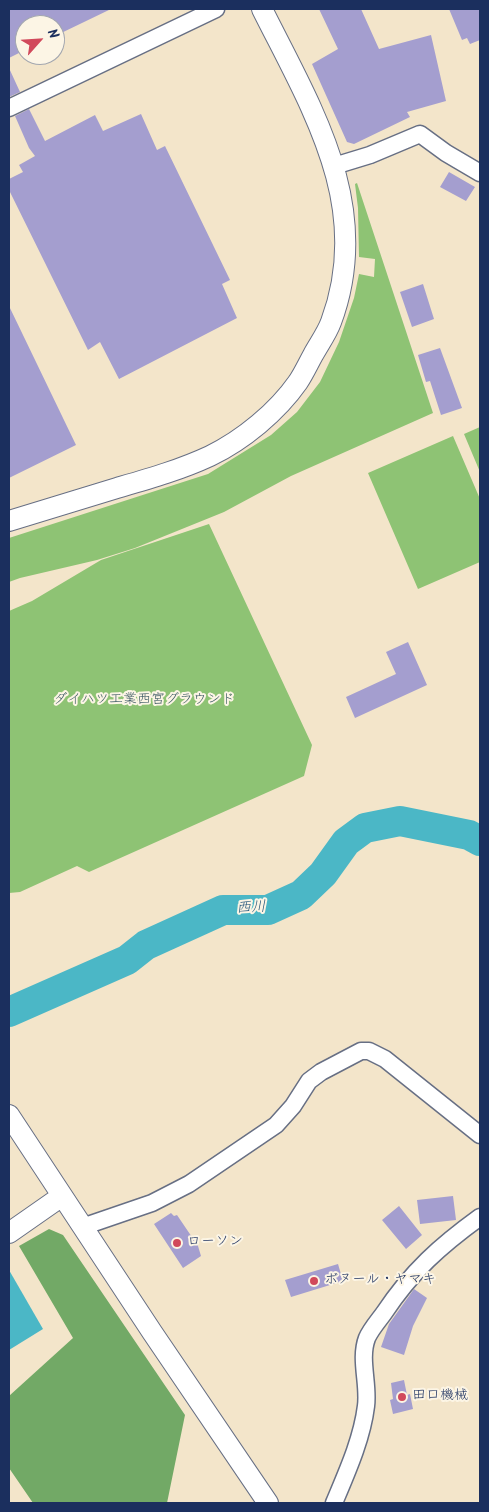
<!DOCTYPE html>
<html>
<head>
<meta charset="utf-8">
<style>
	body { margin:0 }
	#map { position:relative; width:489px; height:1512px; overflow:hidden; background:#f3e5ca; font-family:Kalam,sans-serif }
	canvas { display:block }
	.frame { position:absolute; inset:0; border:10px solid #1b2f5e; pointer-events:none }
	.north { position:absolute; left:15px; top:15px; width:50px; height:50px; box-sizing:border-box; background:#fcf5e5; border:1px solid #a2a6af; border-radius:50%; rotate:64deg; font-size:14px; font-weight:700; line-height:20px; text-align:center; color:#1b2f5e }
	.north::after { content:''; display:block; margin:auto; width:18px; height:22px; background:#d1495b; clip-path:polygon(50% 0,100% 100%,50% 72%,0 100%) }
</style>
</head>
<body>
<div id="map">
<canvas width="489" height="1512"></canvas>
<div class="frame"></div>
<div class="north">N</div>
</div>
<script>
const ctx = document.querySelector('canvas').getContext('2d');
ctx.lineJoin = 'round';
function fillPath(path, color) { ctx.fillStyle = color; ctx.fill(path, 'evenodd'); }
function stroke(path, color, width, dash) { ctx.strokeStyle = color; ctx.lineWidth = width; ctx.lineCap = dash ? 'butt' : 'round'; ctx.setLineDash(dash || []); ctx.stroke(path); }
function write(font, color, halo, rows, align = 'center') {
  ctx.font = font + ' Kalam,"Klee One",sans-serif'; ctx.lineWidth = 4; ctx.setLineDash([]); ctx.textBaseline = 'middle'; ctx.strokeStyle = halo; ctx.fillStyle = color; for (const [text, x, y, turn = 0] of rows) {
    ctx.save(); ctx.translate(x, y); ctx.rotate((+turn || 0) * Math.PI / 180); ctx.textAlign = isNaN(turn) ? turn : align; if (halo) ctx.strokeText(text, 0, 0); ctx.fillText(text, 0, 0); ctx.restore();
  }
}
fillPath(new Path2D(`
	M357,183L433,413L291,476L224,512L135,548L97,560L20,578L9,582V538L208,474L271,435L297,412L320,382L339,342L354,298L359,274L374,277L375,259L359,257L358,208L355,184Z
	M480,427V472L464,434Z
	M453,436L480,499V562L418,589L368,473Z
	M209,524L312,745L304,776L89,872L77,866L20,892L9,893V611L32,601L101,560Z`), '#8ec374');
fillPath(new Path2D(`
	M49,1229L63,1235L185,1415L167,1503H33L9,1468V1396L73,1338L19,1246Z`), '#72a966');
fillPath(new Path2D(`
	M9,1270L43,1329L9,1350Z`), '#4bb7c6');
stroke(new Path2D(`
	M9,1012L127,960L146,945L223,910H268L301,895L323,874L346,842L365,828L400,821L469,835L480,841`), '#4bb7c6', 30);
fillPath(new Path2D(`
	M9,9H111L55,36V25H25V50L9,58Z
	M319,9H361L379,49L431,35L446,101L407,112L410,117L354,144L347,142L312,64L338,49Z
	M449,9H480V40L470,44L467,38L462,40Z
	M9,68L20,92L9,97Z
	M29,109L45,141L95,115L103,131L141,114L157,150L165,146L230,280L222,284L237,318L119,379L100,342L88,350L9,190V179L23,172L19,165L35,156L29,148L15,116Z
	M449,172L475,187L466,201L440,187Z
	M423,284L434,319L412,327L400,292Z
	M9,306L76,445L9,478Z
	M440,348L462,408L441,415L430,381L426,382L418,355Z
	M408,642L427,685L355,718L346,697L396,674L386,652Z
	M453,1196L456,1220L420,1224L417,1200Z
	M399,1206L422,1235L406,1249L382,1220Z
	M171,1213L174,1216L177,1215L198,1246L201,1256L183,1268L154,1224Z
	M338,1264L343,1281L291,1297L285,1280Z
	M414,1289L427,1298L413,1326L404,1355L381,1347L389,1324Z
	M404,1380L407,1395L410,1394L413,1409L393,1414L390,1400L393,1399L391,1383Z`), '#a49ecf');
const minor = new Path2D(`
	M9,108L216,9
	M334,166L370,155L420,134L446,153L480,173
	M82,1227L152,1203L189,1184L276,1125L293,1106L309,1081L321,1072L361,1051H369L385,1059L480,1135
	M334,1503C347,1472 362,1439 366,1406C369,1384 359,1359 367,1338C371,1329 379,1320 384,1313C412,1271 440,1246 480,1217`);
const tertiary = new Path2D(`
	M9,521C45,510 81,499 117,488C148,479 180,470 210,456C243,440 277,412 298,382C304,373 308,364 313,355C319,344 327,333 331,322C374,207 312,109 262,9
	M9,1115L152,1332L268,1503
	M9,1233L62,1196`);
stroke(minor, '#676f84', 19);
stroke(tertiary, '#676f84', 22);
stroke(minor, '#fff', 16);
stroke(tertiary, '#fff', 20);
for (const [x, y, r, color] of [
	[177,1243,5,"#d1495b"],
	[314,1281,5,"#d1495b"],
	[402,1397,5,"#d1495b"]
]) { const dot = new Path2D(); dot.arc(x, y, r, 0, 2 * Math.PI); ctx.fillStyle = color; ctx.fill(dot); stroke(dot, '#fcf5e5', 2); }
write('14px', '#3e5b65', '#fcf5e5', [
	["ダイハツ工業西宮グラウンド",144,701]
]);
write('14px', '#1b2f5e', '#fcf5e5', [
	["ローソン",187,1243],
	["ボヌール・ヤマキ",324,1281],
	["田口機械",412,1397]
], 'left');
write('italic 15px', '#29587d', '#fcf5e5', [
	["西川",251,909,-3]
]);
</script>
</body>
</html>
